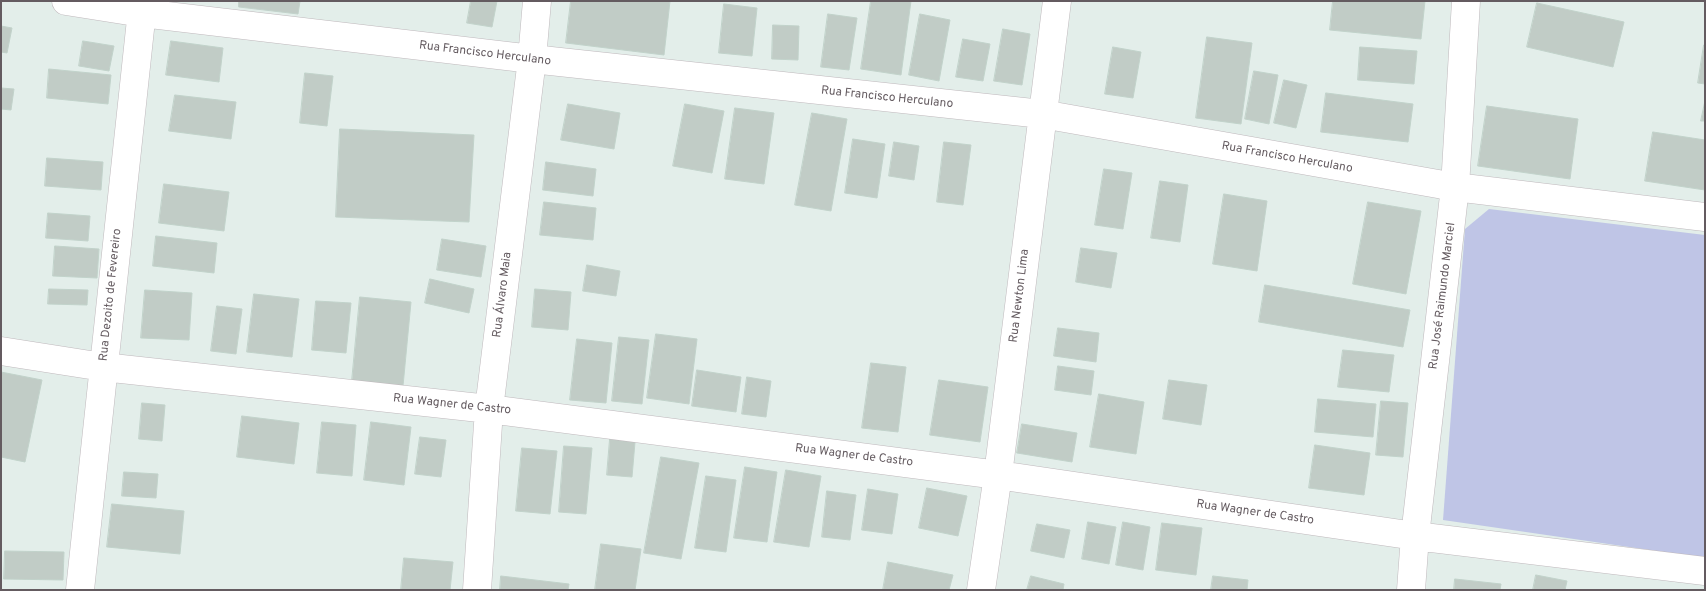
<!DOCTYPE html>
<html>
<head>
<meta charset="utf-8">
<style>
	body { margin:0 }
	#map { position:relative; width:1706px; height:591px; overflow:hidden; background:#e3eeea; font-family:Overpass,sans-serif }
	canvas { display:block }
	.frame { position:absolute; inset:0; border:2px solid #645b60; pointer-events:none }
</style>
</head>
<body>
<div id="map">
<canvas width="1706" height="591"></canvas>
<div class="frame"></div>
</div>
<script>
const ctx = document.querySelector('canvas').getContext('2d');
ctx.lineJoin = 'round';
function fillPath(path, color) { ctx.fillStyle = color; ctx.fill(path, 'evenodd'); }
function stroke(path, color, width, dash) { ctx.strokeStyle = color; ctx.lineWidth = width; ctx.lineCap = dash ? 'butt' : 'round'; ctx.setLineDash(dash || []); ctx.stroke(path); }
function write(font, color, halo, rows, align = 'center') {
  ctx.font = font + ' Overpass,sans-serif'; ctx.lineWidth = 4.5; ctx.setLineDash([]); ctx.textBaseline = 'middle'; ctx.strokeStyle = halo; ctx.fillStyle = color; for (const [text, x, y, turn = 0] of rows) {
    ctx.save(); ctx.translate(x, y); ctx.rotate((+turn || 0) * Math.PI / 180); ctx.textAlign = isNaN(turn) ? turn : align; if (halo) ctx.strokeText(text, 0, 0); ctx.fillText(text, 0, 0); ctx.restore();
  }
}
fillPath(new Path2D(`
	M1489,209L1705,235V558L1443,520L1465,229Z`), '#bfc5e6');
const building = new Path2D(`
	M239,1H300L298,14L239,7Z
	M471,1H497L492,27L467,23Z
	M571,1H670L664,55L566,43Z
	M871,1H911L901,75L861,69Z
	M1333,1H1425L1421,39L1330,30Z
	M1537,3L1624,22L1613,67L1527,47Z
	M724,4L757,8L752,56L719,53Z
	M828,14L857,18L849,70L821,67Z
	M920,14L950,20L939,81L909,75Z
	M773,25L799,26L798,60L772,59Z
	M1,26L12,28L7,53L1,52Z
	M1003,29L1030,34L1022,85L994,81Z
	M1207,37L1252,43L1241,124L1196,118Z
	M963,39L990,44L983,81L956,77Z
	M83,41L114,46L109,71L79,66Z
	M171,41L223,48L219,82L166,75Z
	M1704,45H1705V84L1698,83Z
	M1113,47L1141,52L1133,98L1105,94Z
	M1360,47L1417,51L1414,84L1358,80Z
	M49,69L111,75L108,104L47,98Z
	M1254,71L1278,75L1269,124L1245,119Z
	M305,73L333,76L327,126L300,123Z
	M1284,80L1307,85L1296,128L1274,123Z
	M1,88L14,89L11,110L1,109Z
	M1326,93L1413,104L1408,142L1321,132Z
	M175,95L236,102L231,139L169,131Z
	M1705,101V121H1701Z
	M568,104L620,113L614,149L561,140Z
	M685,104L724,111L712,173L673,166Z
	M1487,106L1578,119L1570,179L1478,166Z
	M735,108L774,113L764,184L725,179Z
	M812,113L847,119L831,211L795,205Z
	M340,129L474,135L469,222L336,217Z
	M1653,132L1705,140V190L1645,181Z
	M853,139L885,144L877,198L845,193Z
	M894,142L919,146L914,180L889,176Z
	M944,142L971,145L963,205L937,202Z
	M47,158L103,162L101,190L45,186Z
	M546,162L596,169L593,196L543,190Z
	M1104,169L1132,173L1123,229L1095,225Z
	M1160,181L1188,185L1180,242L1151,238Z
	M164,184L229,192L224,231L159,223Z
	M1224,194L1267,201L1257,271L1213,264Z
	M544,202L596,208L593,240L540,235Z
	M1368,202L1421,211L1406,294L1353,284Z
	M48,213L90,216L88,241L46,238Z
	M156,236L217,243L214,273L153,266Z
	M442,239L486,246L481,277L437,270Z
	M55,246L99,249L97,278L53,276Z
	M1081,248L1117,253L1111,288L1076,282Z
	M587,265L620,271L616,296L583,291Z
	M430,279L474,289L469,313L425,303Z
	M1265,285L1410,310L1403,347L1259,322Z
	M49,289L88,290L87,305L48,304Z
	M535,289L571,292L568,330L532,327Z
	M145,290L192,293L189,340L141,338Z
	M254,294L299,299L292,357L247,352Z
	M360,297L411,302L403,386L352,381Z
	M316,301L351,303L346,353L312,350Z
	M217,306L242,309L236,354L211,351Z
	M1058,328L1099,333L1096,362L1054,356Z
	M656,334L697,339L689,404L647,398Z
	M619,337L649,340L642,404L612,401Z
	M577,339L612,343L606,403L570,400Z
	M1343,350L1394,355L1389,392L1338,387Z
	M871,363L906,367L898,432L862,428Z
	M1058,366L1094,371L1091,395L1055,390Z
	M697,370L741,377L736,412L692,406Z
	M1,372L42,380L25,462L1,457Z
	M747,377L771,381L766,417L742,414Z
	M939,380L988,387L980,442L930,435Z
	M1169,380L1207,385L1201,425L1163,419Z
	M1099,394L1144,402L1136,454L1090,447Z
	M1318,399L1376,404L1373,437L1315,432Z
	M1381,401L1408,403L1403,457L1376,455Z
	M142,403L165,405L162,441L139,439Z
	M242,416L299,423L294,464L237,457Z
	M322,422L356,425L352,476L317,473Z
	M371,422L411,427L404,485L364,480Z
	M1022,424L1077,433L1072,462L1017,453Z
	M420,437L446,440L441,477L415,474Z
	M610,439L635,442L632,477L607,475Z
	M1315,445L1370,453L1364,495L1309,488Z
	M564,446L592,448L586,514L559,512Z
	M522,448L557,451L550,514L516,511Z
	M661,457L699,463L681,559L644,553Z
	M745,467L777,472L767,542L734,538Z
	M786,470L821,476L809,547L774,542Z
	M124,472L158,474L156,498L122,496Z
	M706,476L736,480L726,552L695,548Z
	M927,488L967,496L958,536L919,528Z
	M868,489L898,494L892,534L862,530Z
	M827,491L856,495L850,540L822,537Z
	M112,504L184,511L180,554L107,547Z
	M1088,522L1116,527L1109,564L1082,559Z
	M1123,522L1150,527L1143,570L1116,565Z
	M1162,523L1202,528L1196,575L1156,570Z
	M1037,524L1070,530L1064,558L1031,551Z
	M601,544L641,549L635,590H595Z
	M5,551L64,552L63,580L4,579Z
	M404,558L453,562L450,590H401Z
	M888,562L953,575L949,590H883Z
	M1536,575L1567,581L1565,590H1533Z
	M501,576L569,584L568,590H500Z
	M1031,576L1064,584L1063,590H1027Z
	M1213,576L1248,580L1247,590H1211Z
	M1455,579L1501,584L1500,590H1454Z`);
fillPath(building, '#c1ccc6');
stroke(building, '#c1d2ca', 1);
const street = new Path2D(`
	M66,1L142,13L532,59L1042,114L1455,187L1705,217
	M1,351L103,367L489,409L998,475L1415,536L1705,571
	M80,590L143,1
	M477,590L489,409L532,59L537,1
	M981,590L998,475L1057,1
	M1411,590L1415,536L1455,187L1466,1`);
stroke(street, '#bfb8bc', 29);
stroke(street, '#fff', 28);
write('12px', '#645b60', '#fff', [
	["Rua Francisco Herculano",485,54,7],
	["Rua Francisco Herculano",887,98,6],
	["Rua Francisco Herculano",1287,158,10],
	["Rua Dezoito de Fevereiro",111,295,-84],
	["Rua Álvaro Maia",503,295,-83],
	["Rua Newton Lima",1020,296,-83],
	["Rua José Raimundo Marciel",1443,296,-83],
	["Rua Wagner de Castro",452,405,6],
	["Rua Wagner de Castro",854,456,7],
	["Rua Wagner de Castro",1255,513,8]
]);
</script>
</body>
</html>
